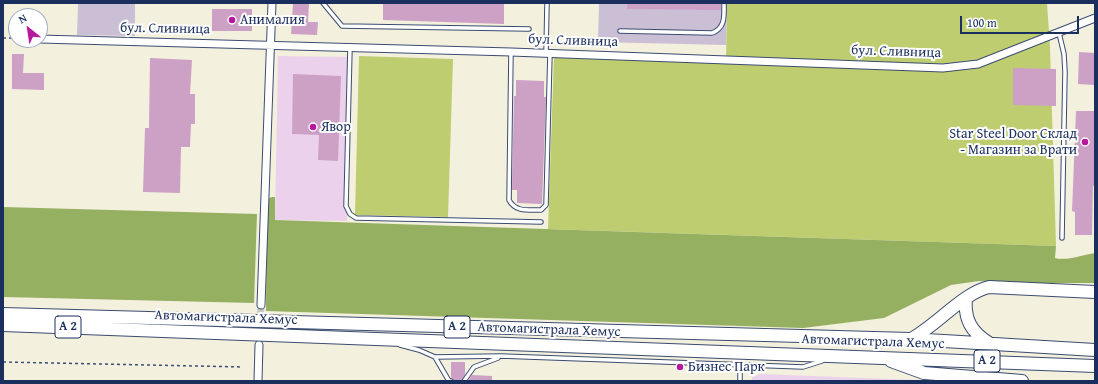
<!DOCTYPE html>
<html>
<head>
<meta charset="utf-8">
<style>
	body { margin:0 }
	#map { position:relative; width:1098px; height:384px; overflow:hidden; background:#f3f0de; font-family:"Gentium Book Plus",serif }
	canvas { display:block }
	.frame { position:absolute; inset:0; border:4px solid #1b2f5e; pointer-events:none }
	.north { position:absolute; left:8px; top:8px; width:40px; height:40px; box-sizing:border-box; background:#fff; border:1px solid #a4acbf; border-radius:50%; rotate:330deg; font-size:11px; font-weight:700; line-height:16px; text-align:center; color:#1b2f5e }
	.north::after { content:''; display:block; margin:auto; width:14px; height:18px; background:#b5179e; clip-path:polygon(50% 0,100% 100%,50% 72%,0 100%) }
	.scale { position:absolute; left:960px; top:16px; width:119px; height:18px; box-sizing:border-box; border:2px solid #1b2f5e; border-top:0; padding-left:5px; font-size:12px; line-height:14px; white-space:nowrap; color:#1b2f5e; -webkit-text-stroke:3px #fff; paint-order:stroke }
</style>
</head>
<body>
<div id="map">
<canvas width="1098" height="384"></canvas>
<div class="frame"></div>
<div class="north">N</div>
<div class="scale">100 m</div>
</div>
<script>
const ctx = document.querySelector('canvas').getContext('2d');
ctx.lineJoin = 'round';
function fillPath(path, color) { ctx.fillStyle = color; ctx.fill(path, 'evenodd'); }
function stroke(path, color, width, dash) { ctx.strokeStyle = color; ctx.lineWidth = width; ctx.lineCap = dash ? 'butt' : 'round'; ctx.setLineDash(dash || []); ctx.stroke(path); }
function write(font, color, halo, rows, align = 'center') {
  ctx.font = font + ' "Gentium Book Plus",serif'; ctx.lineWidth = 4; ctx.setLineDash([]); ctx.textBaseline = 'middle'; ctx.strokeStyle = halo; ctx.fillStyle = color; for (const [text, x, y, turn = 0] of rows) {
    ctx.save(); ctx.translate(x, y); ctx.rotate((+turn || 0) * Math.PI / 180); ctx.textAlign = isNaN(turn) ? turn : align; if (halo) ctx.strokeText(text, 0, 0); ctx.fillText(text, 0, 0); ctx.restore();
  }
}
fillPath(new Path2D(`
	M278,56L351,57L347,221L275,220Z
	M759,374L917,380V381H752V378Z`), '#ebd1eb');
fillPath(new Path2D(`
	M78,3H135V36L77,35Z
	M599,3H727L726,45L598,42Z`), '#cbbfd5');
fillPath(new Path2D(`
	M727,3H1047L1050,47L1056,246L548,229L554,56L726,59Z
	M359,56L453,59L448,217L355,215Z`), '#becd70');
fillPath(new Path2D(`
	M272,197H275V220L1056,246L1055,258C1066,261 1083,255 1095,253V283H1008L979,281L951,285L884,318L803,328L266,311L267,199Z
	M3,207L257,214L254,303L3,297Z`), '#96b062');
fillPath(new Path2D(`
	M293,3H309L308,22H318L317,35L291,34Z
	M383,3H504V24L383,20Z
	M627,3H721V10L627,9Z
	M212,9H252V31H212Z
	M1079,52L1095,53V85L1078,84Z
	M12,54H24L23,73H44V90L12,89Z
	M150,58L192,60L190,94H195V124H191L190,147H181L180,193L143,192L145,128H149Z
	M1013,68L1056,69V106L1013,105Z
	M293,74L341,76L338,161L318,160L319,135L292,134Z
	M516,80L544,81V97H546L542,204L517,203V190H512L514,96H516Z
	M1076,111H1095V186H1093L1092,235H1075V212L1072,211Z
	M451,362H465V375L461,381H454L451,377Z
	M472,375L492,376V381H468Z`), '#cda0c6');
stroke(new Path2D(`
	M259,345L261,305`), '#c8c9c4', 7, [7, 3.5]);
const service = new Path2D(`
	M323,3L342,26L529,29
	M620,31L712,33C726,28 724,15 724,3
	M1059,33L1064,54L1065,72L1062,238
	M350,48L346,206L350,214L356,218L541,222
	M511,52L509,200C515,212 528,210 541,210L546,205L550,53
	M546,53L547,3
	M400,345L419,350L435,357L501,356L803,367L822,361
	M435,357L449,381H451
	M464,381L474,367L498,358
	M740,381V366`);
const minor = new Path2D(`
	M40,39L511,52L943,68L978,64L1095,18
	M261,305L272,3
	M258,381L259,345`);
const motorway = new Path2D(`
	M966,298C964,319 971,332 989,343
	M3,314L910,339L1095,350
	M3,325L1095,366
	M911,339C937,325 963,293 989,287L1095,292
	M891,361L924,373L1022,381`);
stroke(service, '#3b4c71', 5.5);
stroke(minor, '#3b4c71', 9);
stroke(motorway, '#3b4c71', 14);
stroke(new Path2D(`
	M3,38H16
	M3,362L243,367`), '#3b4c71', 1.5, [3, 3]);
stroke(service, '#fff', 3.5);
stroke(minor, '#fff', 7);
stroke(motorway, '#fff', 12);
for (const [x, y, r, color] of [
	[232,20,4,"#b5179e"],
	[313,127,4,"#b5179e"],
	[1085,142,4,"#b5179e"],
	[680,367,4,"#b5179e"]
]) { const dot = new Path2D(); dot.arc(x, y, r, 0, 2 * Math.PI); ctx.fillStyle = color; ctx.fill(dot); stroke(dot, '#fff', 1.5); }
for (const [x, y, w] of [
	[68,327,26],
	[457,327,26],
	[987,361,26]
]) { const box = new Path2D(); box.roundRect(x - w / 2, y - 11, w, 22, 3); ctx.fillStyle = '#fff'; ctx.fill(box); stroke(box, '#1b2f5e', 1); }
write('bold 13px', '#1b2f5e', null, [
	["A 2",68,327],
	["A 2",457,327],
	["A 2",987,361]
]);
write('14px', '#1b2f5e', '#fff', [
	["Анималия",240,20],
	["Явор",321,127],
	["Star Steel Door Склад",1077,134,"right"],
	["- Магазин за Врати",1077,150,"right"],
	["Бизнес Парк",688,367]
], 'left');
write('14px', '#1b2f5e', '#fff', [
	["бул. Сливница",165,29,1],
	["бул. Сливница",573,41,2],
	["бул. Сливница",896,52,2],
	["Автомагистрала Хемус",226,318,2],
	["Автомагистрала Хемус",549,330,2],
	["Автомагистрала Хемус",873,342,2]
]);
</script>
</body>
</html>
